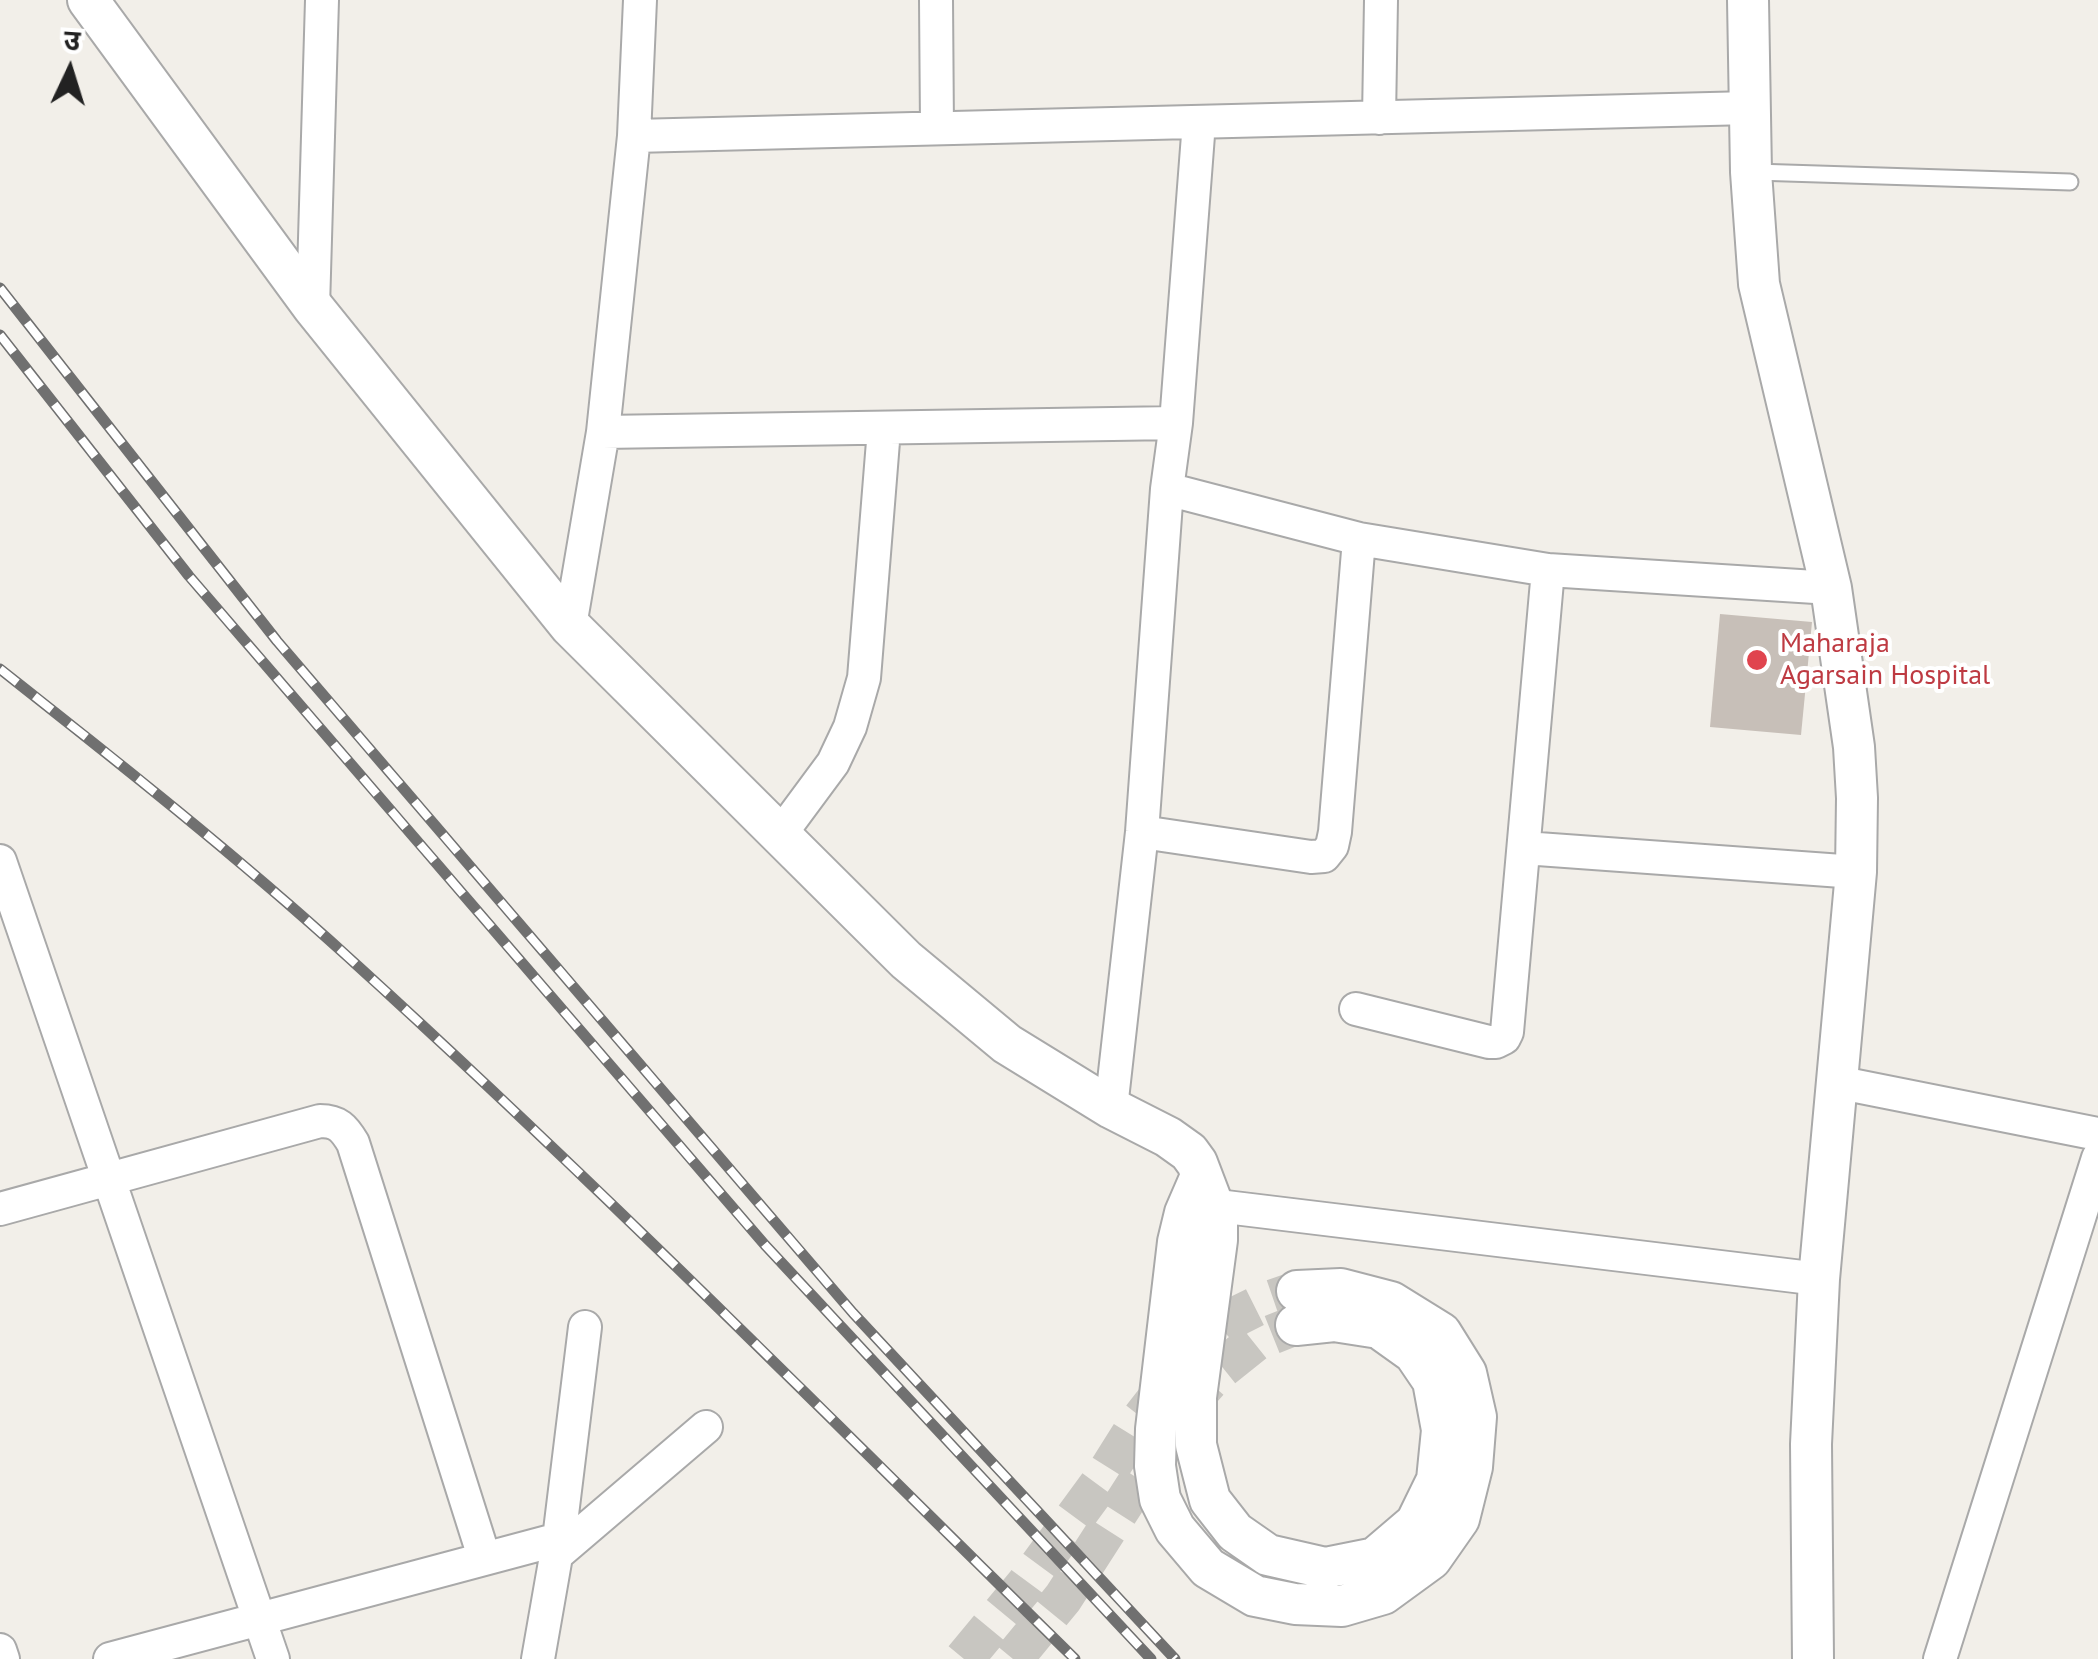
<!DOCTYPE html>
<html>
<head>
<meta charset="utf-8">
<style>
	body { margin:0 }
	#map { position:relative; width:2098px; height:1659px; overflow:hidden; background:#f2efe9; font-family:"PT Sans","Noto Sans Devanagari",sans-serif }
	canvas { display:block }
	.north { position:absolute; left:20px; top:20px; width:100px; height:100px; -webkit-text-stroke:8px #fff; paint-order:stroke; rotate:4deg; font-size:28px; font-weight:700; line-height:40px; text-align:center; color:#222 }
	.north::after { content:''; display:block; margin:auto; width:35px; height:45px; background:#222; clip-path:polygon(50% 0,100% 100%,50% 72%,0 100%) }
</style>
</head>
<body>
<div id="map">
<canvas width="2098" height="1659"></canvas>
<div class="north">उ</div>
</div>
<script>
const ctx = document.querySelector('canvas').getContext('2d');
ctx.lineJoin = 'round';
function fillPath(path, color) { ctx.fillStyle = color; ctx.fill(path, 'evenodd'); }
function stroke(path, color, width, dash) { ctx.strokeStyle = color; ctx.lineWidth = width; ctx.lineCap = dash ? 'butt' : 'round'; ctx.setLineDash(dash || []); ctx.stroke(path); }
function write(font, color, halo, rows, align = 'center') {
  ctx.font = font + ' "PT Sans",sans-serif'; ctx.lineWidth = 8; ctx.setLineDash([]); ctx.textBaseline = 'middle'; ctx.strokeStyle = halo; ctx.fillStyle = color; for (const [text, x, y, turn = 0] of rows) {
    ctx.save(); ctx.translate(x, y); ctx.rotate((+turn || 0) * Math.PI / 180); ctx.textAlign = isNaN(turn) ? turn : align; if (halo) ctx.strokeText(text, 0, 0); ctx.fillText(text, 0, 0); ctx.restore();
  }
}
fillPath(new Path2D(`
	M1720,614L1812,622L1801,735L1710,727Z`), '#c7bfb8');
stroke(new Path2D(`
	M964,1659L1026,1584L1103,1479L1138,1423L1188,1359L1237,1316L1265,1302L1297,1291
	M1013,1659L1063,1598L1186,1407L1216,1373L1256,1341L1296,1325`), '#c8c6c1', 40, [40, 20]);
const service = new Path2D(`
	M1755,172L2070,182`);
const minor = new Path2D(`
	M936,0L937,128
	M1379,118L1381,0
	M634,136L1750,108
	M313,307L322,0
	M603,432L1176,423
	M1167,489L1359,539L1548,570L1831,588
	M570,626L603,432L634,136L640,0
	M1142,832L1311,857L1324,856L1332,846L1335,832L1359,539
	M779,836L833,763L850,727L864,678L884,429
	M1524,848L1856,872
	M0,861L273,1659
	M1356,1009L1489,1042H1496L1504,1038L1507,1032L1548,570
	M1836,1082L2098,1134
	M1111,1108L1142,832L1167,489L1176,423L1199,122
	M1193,1203L1819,1279
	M0,1209L320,1121C338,1121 344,1128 353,1143L484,1557
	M556,1555L706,1427
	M0,1650L3,1659
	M110,1659L559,1539
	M538,1659L559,1539L585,1327
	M1940,1659L2098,1158`);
const tertiary = new Path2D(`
	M88,0L313,307L570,626L906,960L1007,1044L1111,1108L1168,1137L1189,1152L1197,1163L1213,1205L1217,1220V1240L1196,1397V1445L1210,1500L1235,1532L1268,1555L1325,1568L1375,1558L1416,1523L1437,1480L1442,1430L1433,1381L1414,1353L1379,1328L1334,1321L1296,1325
	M1748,0L1751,172L1759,284L1831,588L1854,747L1857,798L1856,872L1819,1279L1811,1444L1813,1659
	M1201,1176L1185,1213L1178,1242L1156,1429L1155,1466L1160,1499L1175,1529L1208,1568L1255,1596L1295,1604L1342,1606L1383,1594L1431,1559L1459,1519L1472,1467L1476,1417L1466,1373L1441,1333L1391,1302L1341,1289L1297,1291`);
stroke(service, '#a9a9a9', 19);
stroke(minor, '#a9a9a9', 36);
stroke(tertiary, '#a9a9a9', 44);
stroke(service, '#fff', 15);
stroke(minor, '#fff', 32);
stroke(tertiary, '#fff', 40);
const rail = new Path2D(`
	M0,288L277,641L853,1313L1175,1659
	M0,335L189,576L765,1245L1151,1659
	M0,669C118,762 237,856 348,957C598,1184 835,1423 1075,1659`);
stroke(rail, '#707070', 11);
stroke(rail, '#fff', 8, [22]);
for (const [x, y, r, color] of [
	[1757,660,12,"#e0444e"]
]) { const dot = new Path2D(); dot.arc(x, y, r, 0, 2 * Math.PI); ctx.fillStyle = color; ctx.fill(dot); stroke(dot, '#fff', 4); }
write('28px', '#be3a42', '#fff', [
	["Maharaja",1780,644],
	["Agarsain Hospital",1780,676]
], 'left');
</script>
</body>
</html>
